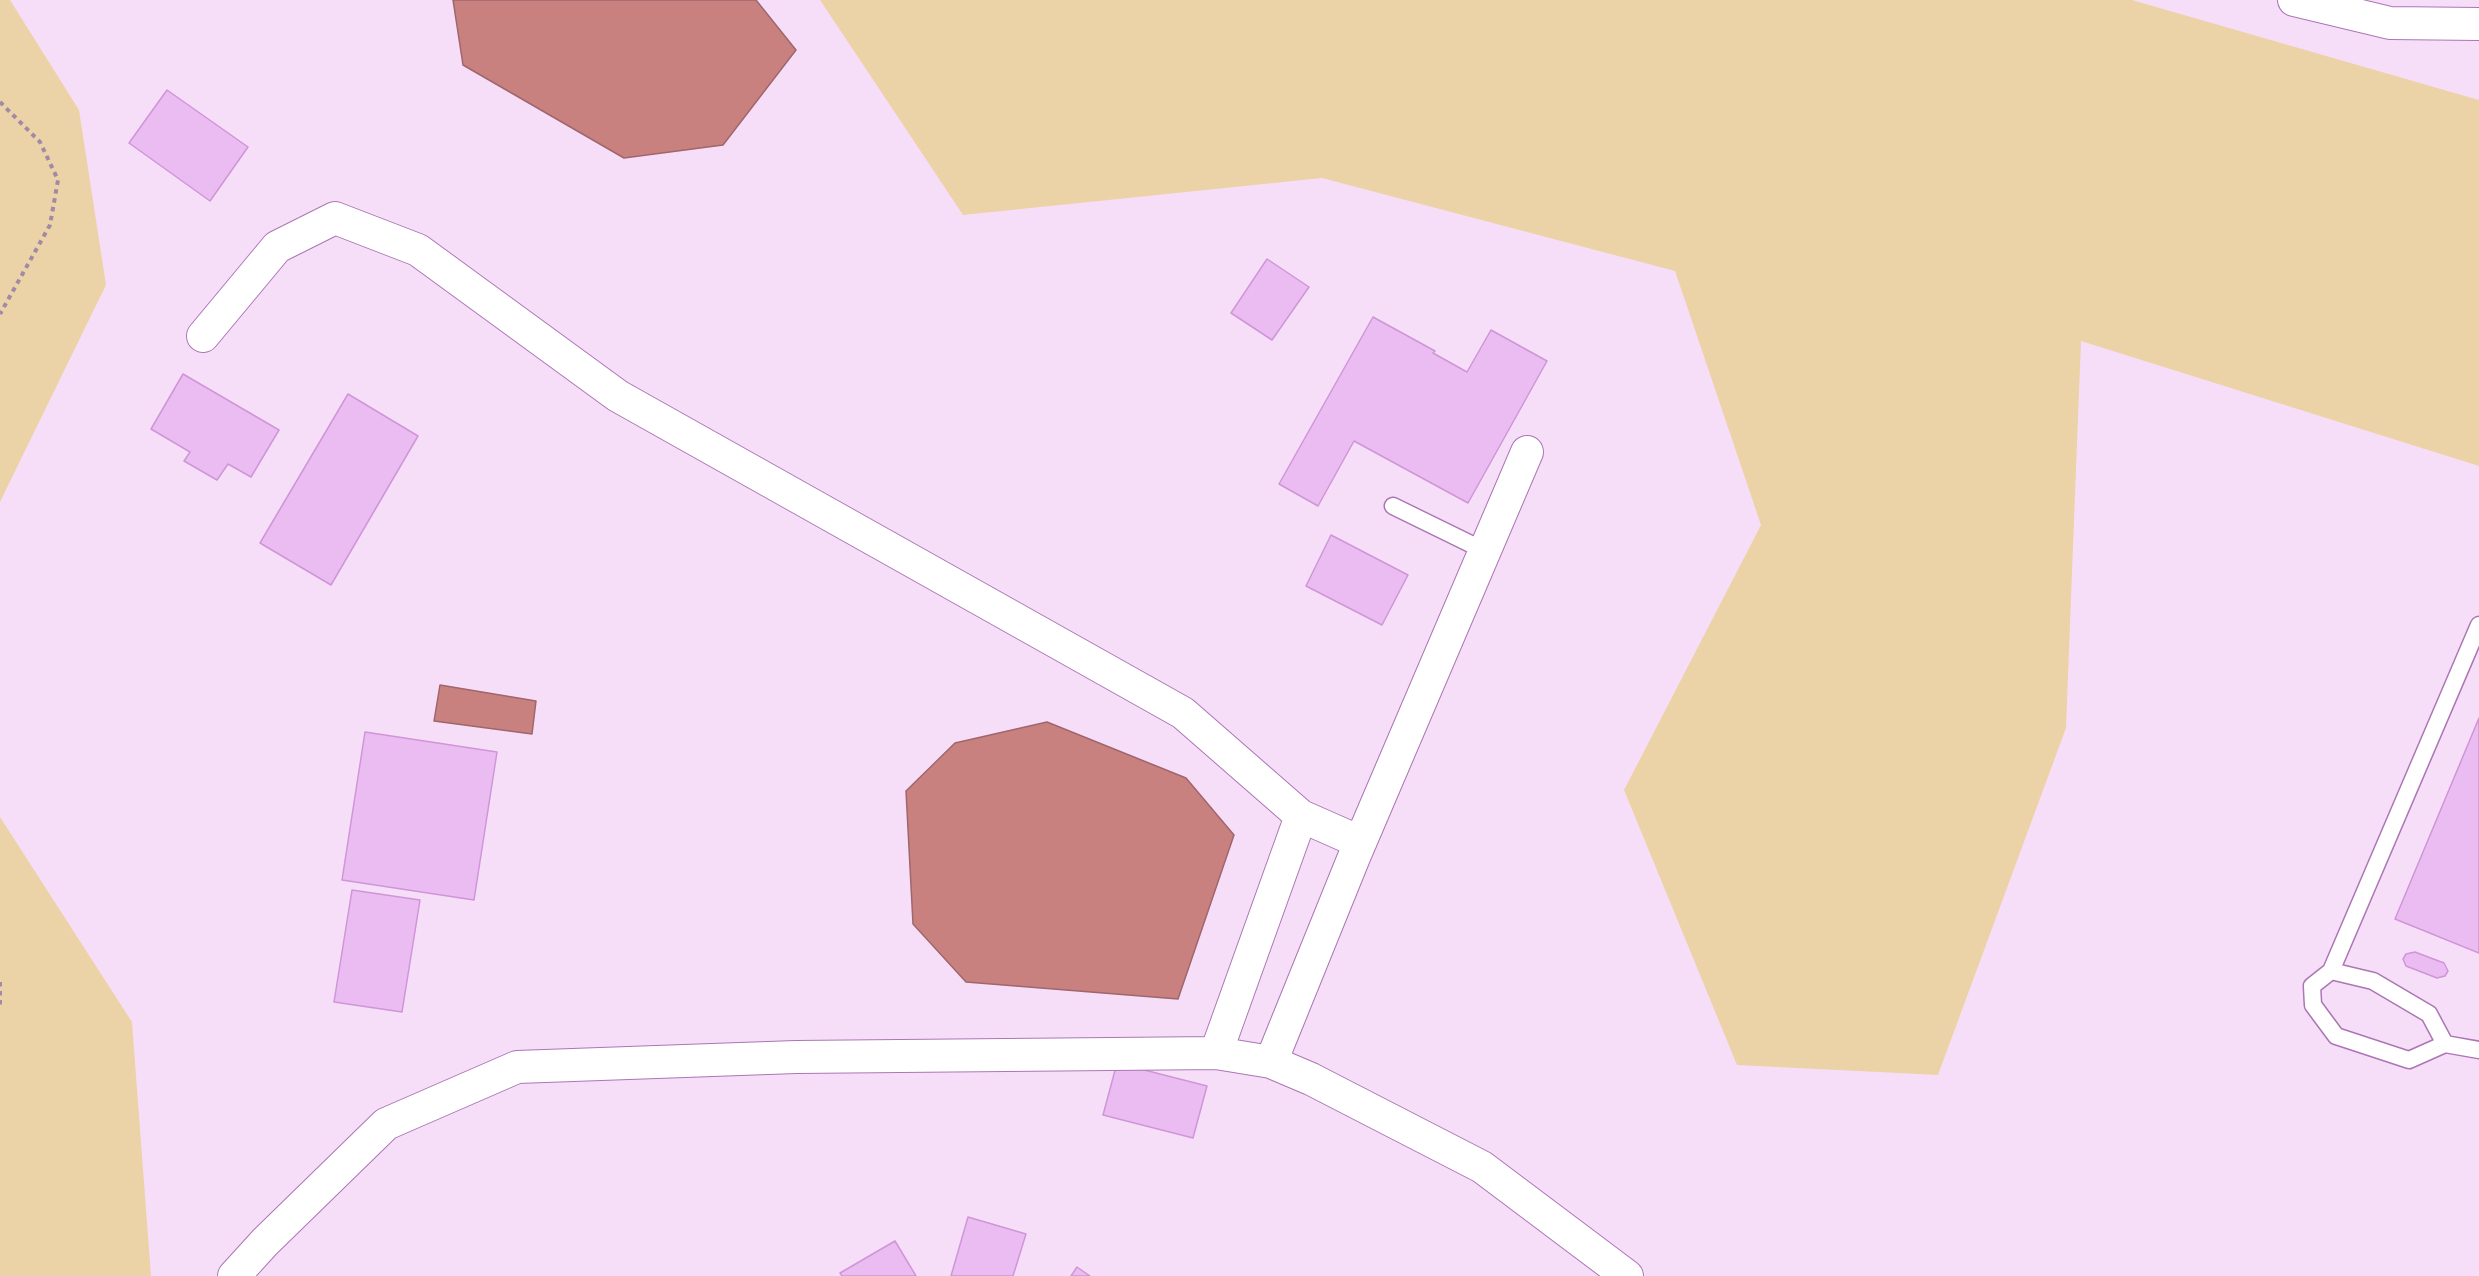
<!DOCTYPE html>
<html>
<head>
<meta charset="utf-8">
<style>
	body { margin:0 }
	canvas { display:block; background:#f6def9 }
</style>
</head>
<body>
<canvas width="2479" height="1276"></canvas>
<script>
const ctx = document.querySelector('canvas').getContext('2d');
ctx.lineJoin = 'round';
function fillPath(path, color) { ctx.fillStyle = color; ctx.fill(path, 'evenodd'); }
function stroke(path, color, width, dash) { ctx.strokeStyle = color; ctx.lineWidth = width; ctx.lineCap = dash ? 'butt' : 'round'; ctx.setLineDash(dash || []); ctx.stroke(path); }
fillPath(new Path2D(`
	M0,0H10L79,110L106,285L0,502Z
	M820,0H2132L2479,100V466L2081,341L2066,728L1938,1075L1737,1065L1624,790L1761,525L1675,271L1322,178L963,215Z
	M0,817L132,1022L151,1276H0Z`), '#ecd3a7');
const water = new Path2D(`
	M453,0H756L796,50L723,145L624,158L463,65Z
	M440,685L536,701L532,734L434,721Z
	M1047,722L1186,778L1234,835L1178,999L966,982L913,924L906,791L955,743Z`);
fillPath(water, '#c9817f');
stroke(water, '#a0666d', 1.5);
const building = new Path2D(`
	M167,90L248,147L210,201L129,143Z
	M1267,259L1309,287L1272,340L1231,313Z
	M1373,317L1435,351L1433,353L1467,372L1491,330L1547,361L1468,503L1354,441L1318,506L1279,484Z
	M183,374L279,430L251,477L228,464L217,480L184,461L190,452L151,429Z
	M348,394L418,436L331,585L260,543Z
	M1331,535L1408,575L1382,625L1306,586Z
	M2479,718V953L2395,919Z
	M365,732L497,752L474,900L342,880Z
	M352,890L420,900L402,1012L334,1002Z
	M2415,952L2444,963L2448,971L2445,976L2437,978L2406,966L2403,959L2406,954Z
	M1117,1063L1207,1086L1193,1138L1103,1115Z
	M968,1217L1026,1234L1013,1276H951Z
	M895,1241L916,1276H842L840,1273Z
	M1077,1267L1090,1276H1071Z`);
fillPath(building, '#ebbcf2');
stroke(building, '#cf96d7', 1.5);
const service = new Path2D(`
	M1393,506L1485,551
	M2331,971L2479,625
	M2445,1044L2429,1014L2373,981L2331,971L2312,986L2313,1005L2336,1036L2409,1060L2445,1044L2479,1050`);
const minor = new Path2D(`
	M2294,0L2390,23L2479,24
	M203,336L277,247L335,218L418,250L618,396L1183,713L1301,816L1360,842
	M1216,1053L1301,816
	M1271,1062L1354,857L1527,452
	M234,1276L265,1242L386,1124L517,1067L796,1057L1216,1053L1271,1062L1311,1079L1482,1167L1627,1276`);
stroke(service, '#ac76b4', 19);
stroke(minor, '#ac76b4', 34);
stroke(new Path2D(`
	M0,102L40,142L58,180L50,225L0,314
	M0,982V1007`), '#a28aa5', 4, [4.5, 4.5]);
stroke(service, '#fff', 16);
stroke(minor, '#fff', 32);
</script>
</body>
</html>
